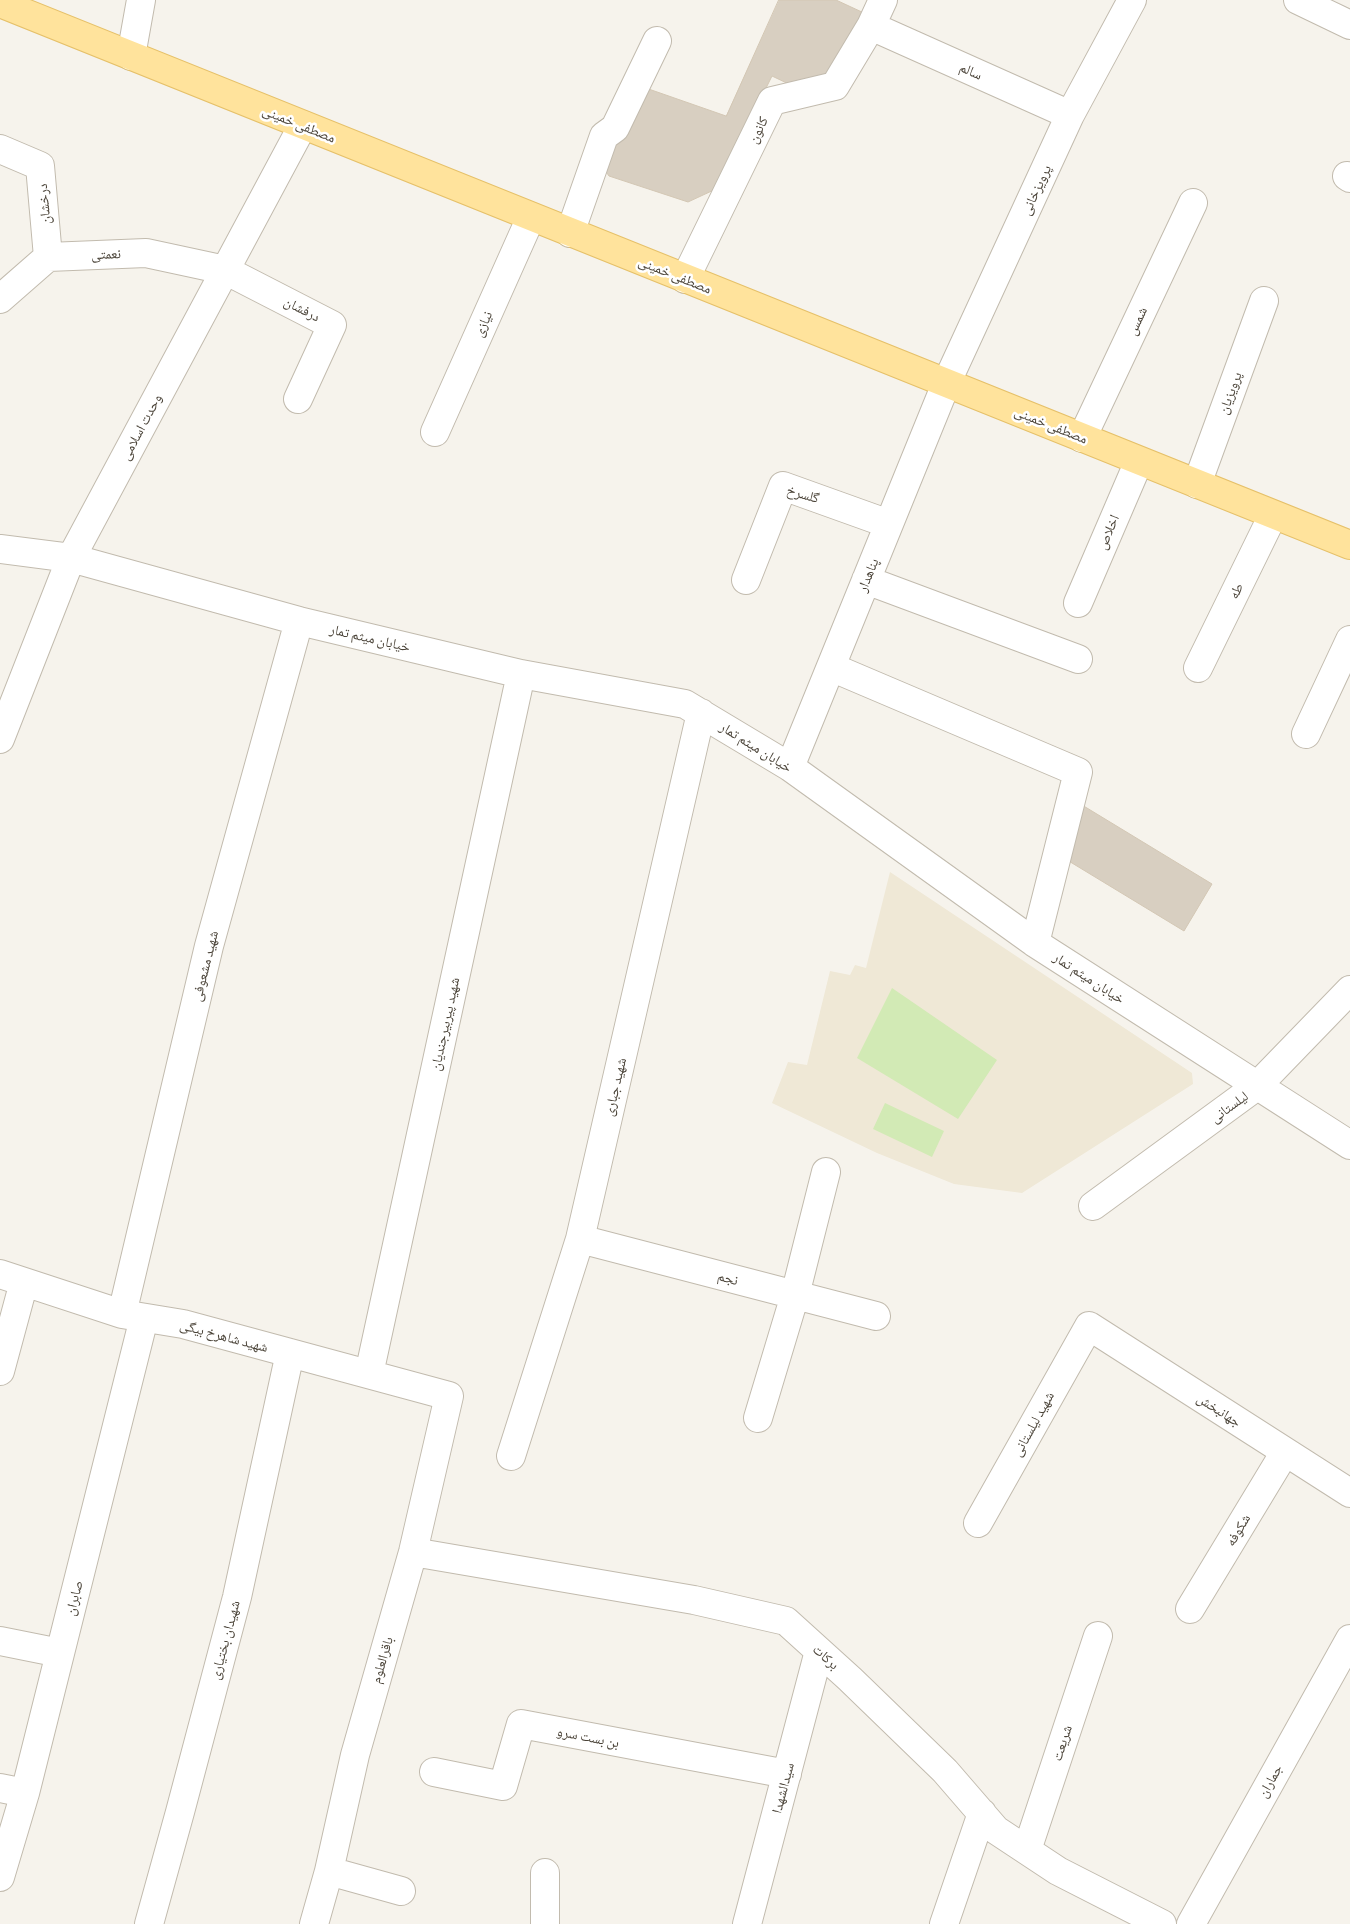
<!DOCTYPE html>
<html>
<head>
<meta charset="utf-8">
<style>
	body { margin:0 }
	canvas { display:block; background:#f6f3ec }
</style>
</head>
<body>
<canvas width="1350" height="1924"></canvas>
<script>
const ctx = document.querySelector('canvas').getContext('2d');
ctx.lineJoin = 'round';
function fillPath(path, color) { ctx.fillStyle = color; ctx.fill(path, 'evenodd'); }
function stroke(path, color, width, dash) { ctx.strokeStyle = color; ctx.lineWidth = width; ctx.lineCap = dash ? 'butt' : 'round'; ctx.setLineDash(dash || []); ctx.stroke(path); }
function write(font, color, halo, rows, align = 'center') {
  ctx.font = font + ' Commissioner,"Noto Naskh Arabic",sans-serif'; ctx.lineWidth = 5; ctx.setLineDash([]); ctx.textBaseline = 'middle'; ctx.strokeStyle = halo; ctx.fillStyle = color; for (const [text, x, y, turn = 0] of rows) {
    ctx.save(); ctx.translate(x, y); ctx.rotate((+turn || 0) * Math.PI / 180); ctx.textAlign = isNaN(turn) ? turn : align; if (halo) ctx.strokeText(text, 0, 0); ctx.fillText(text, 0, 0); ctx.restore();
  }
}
fillPath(new Path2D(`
	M890,872L1192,1073L1193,1084L1022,1193L954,1184L877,1153L772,1103L788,1062L807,1065L830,971L850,975L855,965L866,968Z`), '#efe8d6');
fillPath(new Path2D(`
	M892,988L997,1060L958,1119L857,1058Z
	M885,1103L944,1131L932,1157L873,1129Z`), '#d2eab5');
const building = new Path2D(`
	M779,0H836L864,13L832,76L793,86L772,76L716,189L688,202L609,176L602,166L640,86L726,116Z
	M1082,805L1212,884L1184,931L1067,860Z`);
fillPath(building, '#d8cfc1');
stroke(building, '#d3c7b4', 1);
const minor = new Path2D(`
	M1298,0L1350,25
	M871,26L1070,115
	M131,56L141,0
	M0,149L40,166L48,257
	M1347,176L1350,178
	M570,233L604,136L615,128L657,41
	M685,279L772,101L835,86L871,26L883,0
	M0,299L48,257L146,253L225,270L332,325L298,399
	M435,432L531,217
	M1082,438L1193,203
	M1197,484L1264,301
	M0,549L71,558L299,621L521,674L685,704L790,767L1035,943L1350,1145
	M746,580L783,486L889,524
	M866,580L1078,659
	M1078,603L1139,461
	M831,667L1078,772L1035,943
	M1198,668L1273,515
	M1306,734L1350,640
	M0,739L71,558L303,125
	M790,767L946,384L1070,115L1132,0
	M1093,1206L1257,1086L1350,990
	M580,1239L876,1316
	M0,1274L122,1314L183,1324L449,1396L413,1552L355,1755L329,1871L314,1924
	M122,1314L209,946L299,621
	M0,1371L24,1282
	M369,1374L521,674
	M758,1418L795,1295L826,1172
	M511,1456L580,1239L701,713
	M978,1523L1089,1326L1350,1493
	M413,1552L694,1600L786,1621L850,1679L945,1771L996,1830L1058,1871L1162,1924
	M1190,1609L1285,1452
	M0,1641L60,1653
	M434,1772L503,1786L521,1724L787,1774
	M0,1788L25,1793
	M1027,1850L1098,1636
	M329,1871L401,1891
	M545,1873V1924
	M0,1877L25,1793L144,1318
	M149,1924L180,1812L237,1597L290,1353
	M747,1924L819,1651
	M944,1924L982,1813
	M1191,1924L1350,1639`);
const major = new Path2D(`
	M0,3L1350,545`);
stroke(minor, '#c2bbae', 30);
stroke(major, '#e6c16a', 30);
stroke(minor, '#fff', 28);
stroke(major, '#ffe39c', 28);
write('14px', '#4b4439', '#fff', [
	["سالم",971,71,24],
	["مصطفی خمینی",299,124,22],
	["کانون",758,130,-64],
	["پرویزخانی",1036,190,-65],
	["درخشان",44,204,-95],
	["نعمتی",106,254,-2],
	["مصطفی خمینی",675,275,22],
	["درفشان",302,309,27],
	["شمس",1137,321,-65],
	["نیازی",483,324,-66],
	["پرویزیان",1230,393,-70],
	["مصطفی خمینی",1051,425,22],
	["وحدت اسلامی",141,427,-62],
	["گلسرخ",803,494,16],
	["اخلاص",1108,532,-67],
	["پناهدار",868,575,-68],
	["طه",1236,591,-64],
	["خیابان میثم تمار",370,638,13],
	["خیابان میثم تمار",756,747,32],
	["شهید مشعوفی",205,966,-76],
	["خیابان میثم تمار",1089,978,33],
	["شهید پیربیرجندیان",445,1024,-78],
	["شهید جباری",615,1087,-77],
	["لیلستانی",1229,1107,-36],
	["نجم",728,1278,15],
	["شهید شاهرخ بیگی",224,1336,15],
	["جهانبخش",1219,1410,33],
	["شهید لیلستانی",1033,1424,-61],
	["شکوفه",1238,1530,-59],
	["صابران",74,1598,-76],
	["شهیدان بختیاری",225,1640,-75],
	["برکات",826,1657,42],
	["باقرالعلوم",382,1660,-74],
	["بن بست سرو",588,1737,11],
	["شریعت",1062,1743,-72],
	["جماران",1270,1781,-61],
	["سیدالشهدا",783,1788,-75]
]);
</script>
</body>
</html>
